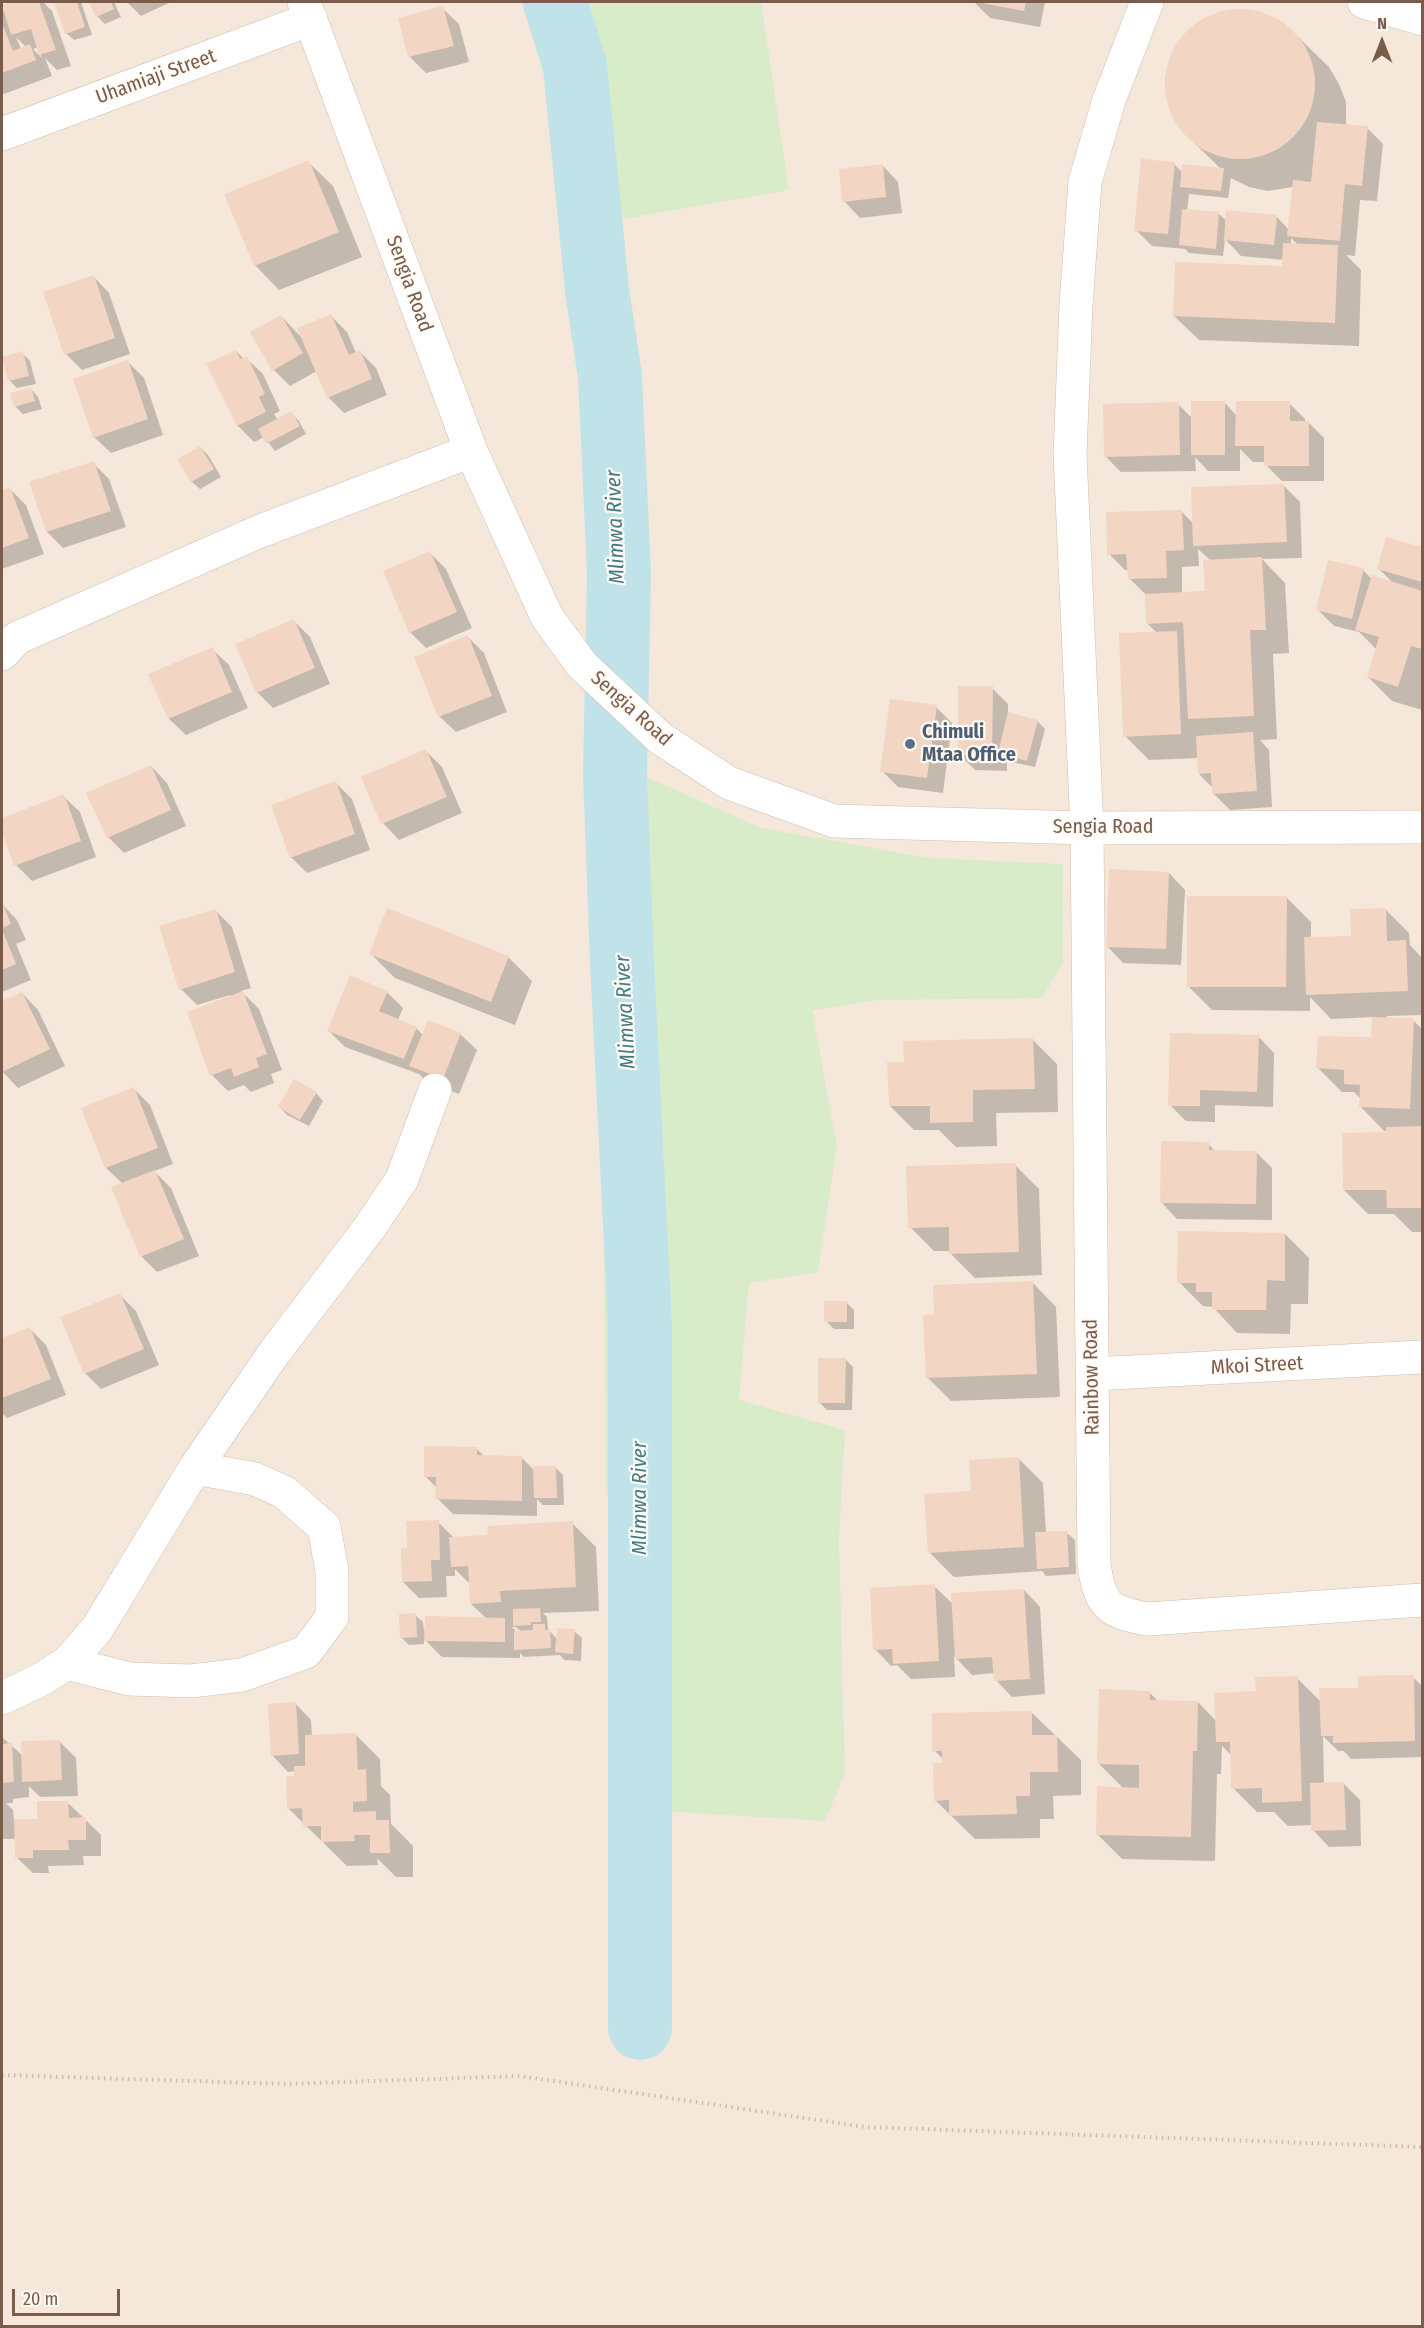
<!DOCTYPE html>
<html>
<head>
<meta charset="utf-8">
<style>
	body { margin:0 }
	#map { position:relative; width:1424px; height:2328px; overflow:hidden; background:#fdf6ec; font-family:"Fira Sans Condensed",sans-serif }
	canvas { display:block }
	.frame { position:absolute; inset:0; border:3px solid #7a5c4d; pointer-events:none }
	.north { position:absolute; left:1352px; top:12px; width:60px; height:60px; -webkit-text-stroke:4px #fffaf3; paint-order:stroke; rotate:0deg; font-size:16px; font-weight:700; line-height:24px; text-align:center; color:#7a5c4d }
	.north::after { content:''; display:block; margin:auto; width:21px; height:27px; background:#7a5c4d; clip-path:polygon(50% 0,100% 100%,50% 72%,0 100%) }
	.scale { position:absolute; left:12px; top:2289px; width:108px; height:27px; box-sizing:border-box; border:3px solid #7a5c4d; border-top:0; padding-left:8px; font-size:18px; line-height:21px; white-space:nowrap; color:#7a5c4d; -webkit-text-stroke:4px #fffaf3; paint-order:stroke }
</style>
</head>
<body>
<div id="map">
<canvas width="1424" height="2328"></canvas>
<div class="frame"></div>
<div class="north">N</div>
<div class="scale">20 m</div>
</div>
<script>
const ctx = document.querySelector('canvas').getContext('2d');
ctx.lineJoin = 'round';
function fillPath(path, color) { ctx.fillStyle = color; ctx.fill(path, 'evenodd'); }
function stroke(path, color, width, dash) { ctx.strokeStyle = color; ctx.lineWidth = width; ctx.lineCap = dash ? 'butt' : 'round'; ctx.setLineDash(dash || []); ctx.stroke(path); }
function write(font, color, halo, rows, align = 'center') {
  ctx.font = font + ' "Fira Sans Condensed",sans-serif'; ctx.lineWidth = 4.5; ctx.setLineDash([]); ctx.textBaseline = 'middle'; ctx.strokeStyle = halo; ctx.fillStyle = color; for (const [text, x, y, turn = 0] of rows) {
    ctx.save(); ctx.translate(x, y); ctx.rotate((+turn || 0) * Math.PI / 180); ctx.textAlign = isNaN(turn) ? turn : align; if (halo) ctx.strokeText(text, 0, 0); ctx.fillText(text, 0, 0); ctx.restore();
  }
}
fillPath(new Path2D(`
	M2,2H1422V2326H2Z`), '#f5e8da');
fillPath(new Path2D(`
	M578,2H761L789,190L623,219Z
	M587,755L667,786L761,828L929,858L1063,864V962L1042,998L878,1000L812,1010L837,1146L818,1272L749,1283L739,1400L845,1430L839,1539L845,1773L825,1821L660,1811L659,1535L606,1494L604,1241L592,971Z`), '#d8ecc9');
fillPath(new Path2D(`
	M15,2H43L52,11L71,66L57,70L45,58L52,76L4,94L2,92V9L6,13L3,5ZM16,37L26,47L21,49ZM38,47L42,58L33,49Z
	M56,2H81L92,35L74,40L66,33Z
	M91,2H114L121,17L105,24L97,16Z
	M127,2H171L141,16Z
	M974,2H1045L1040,27L990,18Z
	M442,8L459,24L469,62L426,73L410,57Z
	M1245,10L1264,14L1282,22L1296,35L1329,67L1339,84L1346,102V126L1367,128L1383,144L1377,201L1360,200L1355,256L1346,255L1361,270L1359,346L1199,340L1174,316L1283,267L1284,260L1241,256L1225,239L1223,256L1189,253L1185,249L1152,246L1136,230L1174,164L1183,173L1221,169L1184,133L1174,117L1167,99L1165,79L1170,60L1178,43L1191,29L1207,18L1226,11ZM1231,178L1249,187L1268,191L1293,187L1289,230L1276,216L1227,221L1219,214L1187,211L1189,194L1228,198ZM1291,238L1298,245L1291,244Z
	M308,162L333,186L362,257L279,290L255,265Z
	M882,165L898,182L902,213L860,218L844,201Z
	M93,276L109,293L130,354L82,370L66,354Z
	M281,316L302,338L331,316L347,332L356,353L360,352L376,368L387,395L344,413L328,397L317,371L290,386L274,370L252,333Z
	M236,351L244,359L246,358L263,374L280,411L274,414L278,420L291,413L299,421L306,434L275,451L264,437L254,442L238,426L208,365Z
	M22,353L30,361L36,384L17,388L9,380Z
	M128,362L144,378L163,435L111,453L94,437Z
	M31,389L38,397L42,409L23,414L16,407L12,394Z
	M1224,402L1237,416L1289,403L1305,419V422H1308L1324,438V481H1282L1266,465V462H1253L1240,449V471H1208L1195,457L1196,471L1121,472L1105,456L1178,404L1192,418Z
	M200,447L208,455L221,477L200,489L192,482L179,459Z
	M93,463L109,479L126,527L63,548L47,532L31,483Z
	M1284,486L1300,502L1302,558L1262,559L1285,583L1289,653L1273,654L1277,739L1260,740L1269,750L1272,807L1230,810L1214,794L1213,788L1199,774L1198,758L1149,760L1125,736L1157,633L1148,624L1145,594L1129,578V570H1125L1109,554L1181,511L1194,524ZM1198,549L1211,561L1207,592L1182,594V567L1199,566Z
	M10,489L26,505L44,554L2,569V492Z
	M1387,538L1422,549V710L1392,701L1368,677L1377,650L1359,632L1334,626L1318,610L1363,570L1372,579L1394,584L1378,568Z
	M430,553L446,569L472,628L426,648L410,632Z
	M294,621L310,637L330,684L273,708L257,692Z
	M468,637L484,653L507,712L456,732L439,716Z
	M212,649L229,665L248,708L186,735L169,719L150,675Z
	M992,688L1008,704V714L1037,721L1045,729L1035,767L1007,761V771L975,770L959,754Z
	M936,707L952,723L943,793L898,787L882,771Z
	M426,751L442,767L462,813L399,840L383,823L363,777Z
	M151,766L167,783L186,826L124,853L108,837Z
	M336,783L352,799L370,850L307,873L291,857Z
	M63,796L80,812L96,857L32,881L16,865L2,828V819Z
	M1169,873L1185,890L1181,965L1123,963L1107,946Z
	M1287,898L1311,922V939L1353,938L1385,909L1409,933L1410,945L1422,958V1015L1387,1016V1019L1413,1020L1422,1029V1232H1412L1394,1214H1368L1344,1190L1392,1131H1384L1360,1106L1361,1099L1354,1092H1342L1318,1068L1373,1039V1017L1331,1019L1310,997V1011L1212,1010L1188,986Z
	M2,904L17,920L26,940L16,944L31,980L2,992Z
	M215,910L232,927L251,988L241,991L259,1009L282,1070L271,1074L274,1083L251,1092L244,1085L228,1091L212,1075L230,995L197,1005L181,989Z
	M371,954L508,957L532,981L515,1025L395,978Z
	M387,992L403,1008L398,1020L416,1028L423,1035L460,1034L477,1050L459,1094L427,1082L419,1074L345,1047L328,1030Z
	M22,993L38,1010L65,1066L18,1088L2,1071V1003Z
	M1258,1036L1274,1053L1273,1107L1215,1105V1122L1186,1121L1170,1105Z
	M1033,1040L1057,1064L1058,1112L996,1113L997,1146L956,1147L939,1130H914L890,1106L905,1064Z
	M134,1089L150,1105L173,1164L154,1171L171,1188L199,1256L157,1272L141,1256L123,1184L106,1168L83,1109Z
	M316,1093L323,1101L309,1126L287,1115L280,1107Z
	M1208,1144L1216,1152H1256L1272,1168V1220L1177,1219L1161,1202Z
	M1015,1165L1039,1189L1042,1275L975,1278L951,1254V1251H934L910,1227Z
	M1285,1234L1309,1258L1308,1304H1291L1290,1334L1237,1333L1213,1307L1203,1306L1179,1282Z
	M1032,1282L1056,1307L1060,1397L951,1401L927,1377L936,1316Z
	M120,1295L136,1311L159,1365L101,1389L85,1373Z
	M846,1302L854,1310V1329H834L826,1321Z
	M30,1329L46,1345L66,1395L7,1418L2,1413V1340Z
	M845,1359L853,1367L852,1410H827L819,1402Z
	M477,1449L485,1457H521L535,1471L555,1467L563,1475L564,1505H543L537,1499V1516L453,1514L437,1498V1488L425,1476Z
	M1019,1459L1043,1483L1046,1533H1067L1075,1540L1076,1574L1046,1576L1042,1571L954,1577L929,1552L972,1493Z
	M438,1522L454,1538L489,1537L572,1523L596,1547L599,1611L543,1613L547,1617L548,1629L557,1639L574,1631L582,1638L581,1661L564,1660L560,1655L524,1657L520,1653V1658L442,1657L424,1639V1644L409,1645L401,1637L415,1615L423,1622L424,1631L487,1619L471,1604L470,1584L455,1569V1576H446L447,1597L419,1598L403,1582L409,1550ZM512,1627H516L522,1632H517Z
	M934,1586L953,1604L1024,1590L1040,1607L1045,1694L1012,1697L996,1680L995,1673L972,1675L954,1656L955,1677L911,1679L897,1665L891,1666L875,1649Z
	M1413,1677L1422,1686V1757L1351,1759L1344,1751H1338L1323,1736L1324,1784H1344L1360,1800L1361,1846L1329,1847L1313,1830L1312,1825L1288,1826L1274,1812H1257L1233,1788L1232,1756L1222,1746L1221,1774H1217L1215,1861L1122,1859L1098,1835L1124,1789L1099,1764L1149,1692L1159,1702H1198L1216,1721L1257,1693L1297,1678L1321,1702L1360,1689Z
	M295,1703L311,1720L312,1737L356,1735L380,1759L381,1786L390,1795L391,1824L413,1846V1877H396L377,1858L378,1865L347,1866L288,1808L296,1778V1771L288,1772L272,1755Z
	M1031,1712L1081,1760V1795L1053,1796L1054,1819H1040V1838L975,1839L935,1800L944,1760L934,1750Z
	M2,1737L23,1756L60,1742L76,1758L78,1796L40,1797L29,1786V1797L13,1799V1803H6L13,1810L14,1821H39L67,1802L101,1835V1856H83L84,1865L48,1866L49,1873H33L16,1857V1839H2Z`), '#0003');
stroke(new Path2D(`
	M555,2L575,66L597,290L610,376L619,573L615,774L622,962L640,1326V2028`), '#bfe3e8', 64);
fillPath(new Path2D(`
	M10,2H39L56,50L39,55L31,29L11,35L2,5Z
	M54,2H77L85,27L65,34Z
	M89,2H111L114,9L96,17Z
	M976,2H1026L1024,11Z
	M443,6L454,46L408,57L398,18Z
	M1165 84a75 75 0 1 1 150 0a75 75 0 1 1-150 0Z
	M2,23L13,51L30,44L36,60L2,73Z
	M1317,122L1368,126L1362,186L1345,184L1340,241L1287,236L1293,180L1311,182Z
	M1141,159L1175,162L1168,234L1134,231Z
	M309,160L339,232L254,266L224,194Z
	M883,164L886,197L842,202L839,169Z
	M1182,164L1224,168L1221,191L1180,187Z
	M1182,209L1219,212L1216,249L1179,245Z
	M1226,210L1277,215L1274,245L1224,240Z
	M1283,243L1338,245L1335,323L1173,316L1175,262L1282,266Z
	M94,275L115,338L64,355L43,292Z
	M331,314L349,355L360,350L372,379L327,398L297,328Z
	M281,315L303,353L272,371L250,332Z
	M236,350L240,359L247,356L265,394L259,397L266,412L237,426L206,364Z
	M23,351L29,376L8,381L2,357Z
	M128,360L148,419L93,438L73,379Z
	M31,387L35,401L14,407L10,393Z
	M1191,401H1225V455H1191Z
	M1236,401H1290V421H1309V466H1264V446H1235Z
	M1179,402L1180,455L1104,457L1103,404Z
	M291,411L300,426L266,444L258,429Z
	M200,446L214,469L191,482L177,459Z
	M94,461L111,511L46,532L29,482Z
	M1284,484L1287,542L1193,546L1191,487Z
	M10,487L29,538L2,548V490Z
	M1182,510L1184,550L1166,551L1167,578L1128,579L1126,554L1107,555L1106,512Z
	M1386,537L1422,547V582L1377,569Z
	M430,551L457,612L409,633L383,571Z
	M1262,557L1266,630H1250L1254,716L1188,719L1183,622L1146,624L1145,594L1205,591L1203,560Z
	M1328,560L1364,568L1352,619L1316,610Z
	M1372,575L1422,591V649L1411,646L1398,687L1367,677L1379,637L1355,630Z
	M294,619L315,668L256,693L235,644Z
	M1177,631L1181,734L1123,737L1119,633Z
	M468,635L492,696L438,717L414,657Z
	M213,647L232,692L168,719L148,674Z
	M958,686H993L992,755H958Z
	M890,699L937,705L927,778L880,772Z
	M1008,712L1038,720L1027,761L998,753Z
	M1253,732L1257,791L1212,794L1211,773L1198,774L1196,736Z
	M426,749L447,797L381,824L361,777Z
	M151,765L171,810L107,838L86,793Z
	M336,781L355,834L290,858L271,805Z
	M64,794L81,841L14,866L2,832V818Z
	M1109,869L1169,872L1166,949L1106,947Z
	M1187,896H1287L1286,987H1187Z
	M2,902L11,924L2,928Z
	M387,908L509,956L491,1002L369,954Z
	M1386,908L1387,941L1406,940L1408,991L1306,995L1304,937L1351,936L1350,909Z
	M216,909L235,972L179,990L159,926Z
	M2,929L16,964L2,970Z
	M350,975L388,991L379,1011L417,1027L404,1059L327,1031Z
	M243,991L267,1054L256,1058L259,1067L234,1077L231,1068L210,1076L187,1012Z
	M22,992L50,1049L2,1072V1001Z
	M1372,1017L1414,1018L1410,1109L1359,1107L1360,1085L1344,1084V1070L1316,1068L1318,1036L1371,1037Z
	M428,1020L461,1033L443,1079L409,1066Z
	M1170,1033L1259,1035L1257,1092L1200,1090V1106H1168Z
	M1033,1038L1035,1089L973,1090V1122L930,1123V1106H889L887,1062H904L903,1041Z
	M294,1079L317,1092L300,1120L278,1107Z
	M134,1087L158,1148L105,1168L81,1108Z
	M1422,1126V1208H1387L1386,1190H1343L1342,1133L1386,1132V1127Z
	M1161,1141L1209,1142V1150L1257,1151L1256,1204L1160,1203Z
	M1016,1163L1019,1252L949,1254V1227L908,1228L906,1166Z
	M155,1170L184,1239L140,1257L111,1187Z
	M1178,1231L1285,1233V1281L1267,1280L1266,1310H1212V1292H1196V1283H1177Z
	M1033,1281L1037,1374L926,1378L923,1315L934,1314L933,1285Z
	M120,1293L144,1349L84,1374L60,1317Z
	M824,1301H847V1322H824Z
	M30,1327L51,1379L2,1398V1338Z
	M818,1358H846L845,1403H818Z
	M424,1446L477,1447V1455L522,1456V1501L435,1499L436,1477H424Z
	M1019,1457L1024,1547L928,1553L924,1494L971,1491L969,1460Z
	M533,1466H556L557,1498H534Z
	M439,1520L440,1560H431L432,1581L402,1582L401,1548H407L406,1521Z
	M573,1521L576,1587L500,1591L501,1602L470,1604L468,1566L451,1567L449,1537L488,1535L487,1526Z
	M1067,1531L1069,1567L1037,1569L1035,1532Z
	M935,1584L939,1661L893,1664L892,1649L873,1650L870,1588Z
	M1024,1589L1030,1679L994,1681L992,1657L955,1659L951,1593Z
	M540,1608L541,1622H531V1625L513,1626V1609Z
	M416,1613L417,1637L400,1638L399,1614Z
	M425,1616L505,1618V1642L424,1641Z
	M533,1624H545V1630L550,1629L551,1648L514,1650V1631L533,1630Z
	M557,1628L575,1629L573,1654L555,1652Z
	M1414,1675L1415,1741L1333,1743V1736H1321L1319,1688H1358V1676Z
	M1298,1676L1302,1801L1262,1803V1788L1231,1789L1230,1742H1216L1214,1693L1256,1691L1255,1677Z
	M1099,1689L1150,1691V1700L1198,1701L1197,1751H1193L1191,1837L1096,1835L1097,1786L1139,1788V1765L1097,1764Z
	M296,1702L299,1754L271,1756L268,1704Z
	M1032,1711V1735H1057L1058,1772H1030V1796H1016L1017,1814L949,1816V1800L934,1801L933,1763H942V1751H932V1713Z
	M356,1733L358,1770L366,1769L367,1801L353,1802V1812L376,1811V1820H389L390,1853H370V1835H354L355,1841L321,1842V1826H303L302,1808L287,1809L286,1777L294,1776V1766H305V1735Z
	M60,1740L62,1780L22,1782L21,1741Z
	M12,1743L14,1782L2,1783V1744Z
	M1344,1782L1346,1830L1311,1831L1310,1783Z
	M37,1801H68L69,1818L86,1817V1840H68L69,1850H33V1858H15L14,1819H37Z`), '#f3d5c3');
const minor = new Path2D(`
	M304,2L471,451L547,617L582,665L660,738L729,783L834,821L1087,828L1422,827
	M1147,2L1109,100L1085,182L1076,305L1070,454L1087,828L1094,1564C1100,1605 1107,1612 1148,1619L1422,1600
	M1364,2L1422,19
	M2,134L311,19
	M2,654L17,638L258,532L471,451
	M1092,1374L1422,1357
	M67,1663L129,1679L191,1681L242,1675L306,1652L332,1617V1571L324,1527L284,1492L255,1479L195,1468
	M2,1698L42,1679L67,1663L97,1629L195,1468L274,1353L370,1227L402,1179L435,1090`);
stroke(minor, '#d1beb0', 34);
stroke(new Path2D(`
	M2,2075L284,2084L520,2076L865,2127L1422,2147`), '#d9b8a5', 4, [1.5, 4.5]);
stroke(minor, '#fff', 33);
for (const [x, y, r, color] of [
	[910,744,6,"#5c6f8a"]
]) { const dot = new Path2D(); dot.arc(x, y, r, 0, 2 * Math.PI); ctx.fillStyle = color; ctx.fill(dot); stroke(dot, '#fffaf3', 2); }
write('20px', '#7a5c4d', '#fffaf3', [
	["Uhamiaji Street",156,77,-20],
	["Sengia Road",409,284,70],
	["Sengia Road",631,709,42],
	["Sengia Road",1103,827],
	["Mkoi Street",1257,1366,-3],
	["Rainbow Road",1092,1377,-91]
]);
write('bold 20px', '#4e5e75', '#fffaf3', [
	["Chimuli",922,732],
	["Mtaa Office",922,755]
], 'left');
write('italic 21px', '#437c86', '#fffaf3', [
	["Mlimwa River",616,527,-92],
	["Mlimwa River",626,1012,-93],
	["Mlimwa River",640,1498,-90]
]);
</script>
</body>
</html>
